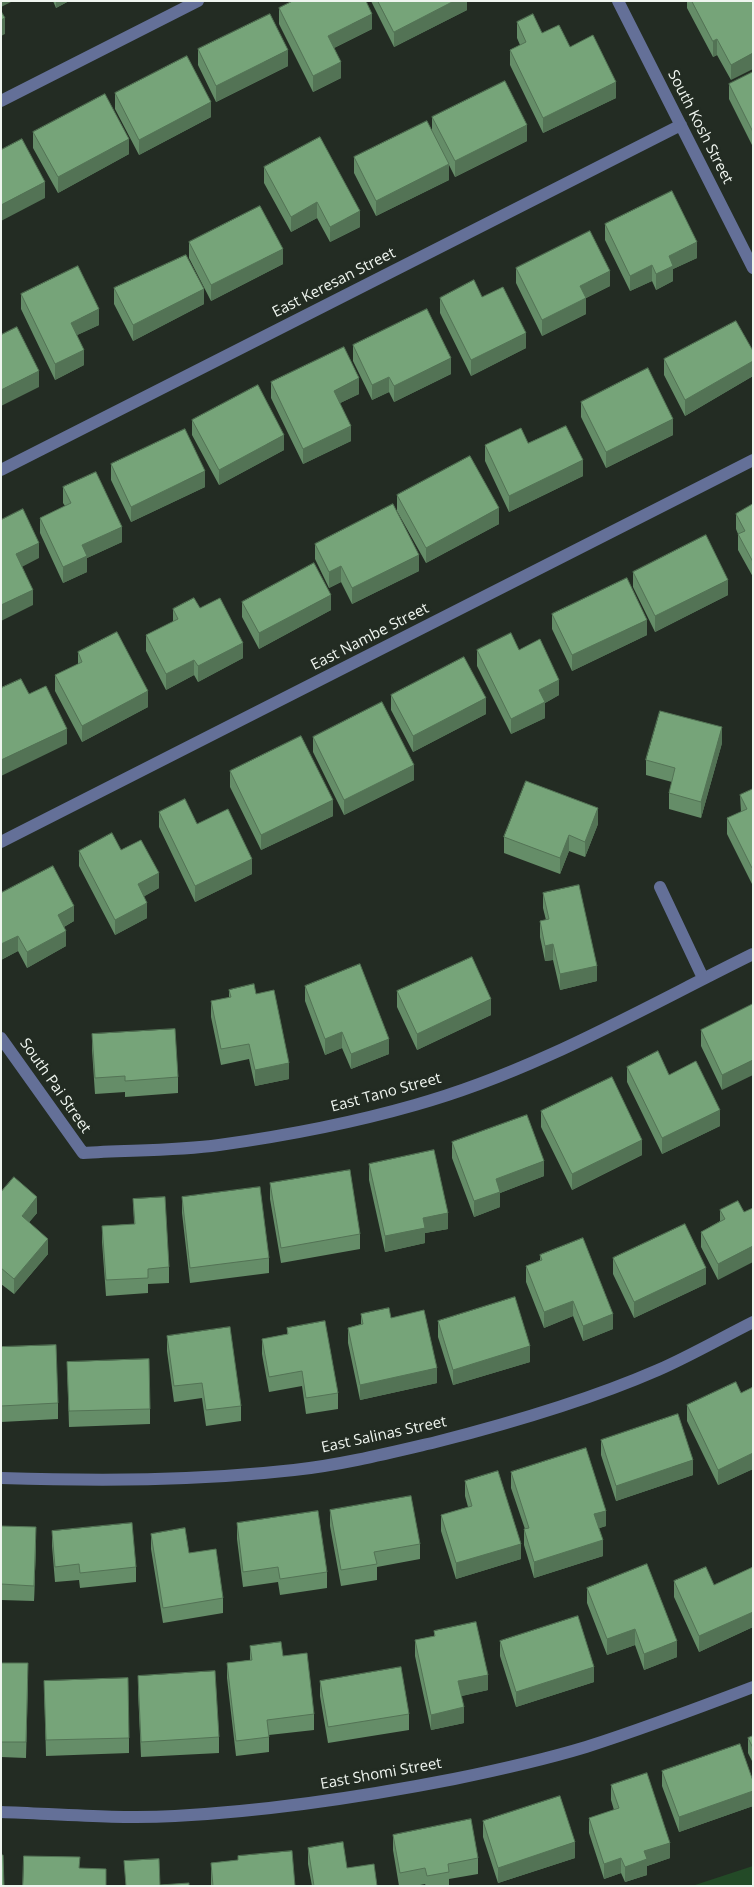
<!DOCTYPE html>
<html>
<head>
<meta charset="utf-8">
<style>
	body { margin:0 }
	#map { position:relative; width:754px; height:1887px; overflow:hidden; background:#232c23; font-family:"Open Sans",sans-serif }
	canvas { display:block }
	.frame { position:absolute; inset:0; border:2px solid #eff5ef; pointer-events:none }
</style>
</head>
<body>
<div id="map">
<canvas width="754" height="1887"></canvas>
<div class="frame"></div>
</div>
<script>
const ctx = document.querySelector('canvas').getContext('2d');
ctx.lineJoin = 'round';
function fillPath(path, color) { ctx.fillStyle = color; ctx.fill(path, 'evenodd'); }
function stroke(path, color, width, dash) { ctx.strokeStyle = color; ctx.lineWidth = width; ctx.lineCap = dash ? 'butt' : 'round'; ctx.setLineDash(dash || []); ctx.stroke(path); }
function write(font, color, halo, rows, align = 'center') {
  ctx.font = font + ' "Open Sans",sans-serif'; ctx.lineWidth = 5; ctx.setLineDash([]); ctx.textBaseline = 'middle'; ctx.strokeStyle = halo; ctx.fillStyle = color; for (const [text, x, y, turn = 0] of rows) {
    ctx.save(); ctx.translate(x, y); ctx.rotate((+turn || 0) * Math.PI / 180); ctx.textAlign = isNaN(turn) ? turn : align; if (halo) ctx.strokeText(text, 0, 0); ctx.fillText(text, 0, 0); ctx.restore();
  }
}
fillPath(new Path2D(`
	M753,1866V1886H692L695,1885Z`), '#234a27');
stroke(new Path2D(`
	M618,1L753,268
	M1,101L198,1
	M1,470L681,125
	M1,842L753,460
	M660,887L703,978
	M1,1038L83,1153C128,1150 175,1151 219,1145C284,1136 352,1123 415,1105C534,1072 643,1008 753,954
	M1,1478C99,1481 196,1481 294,1470C341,1465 389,1453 436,1442C511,1423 587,1401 658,1370C690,1356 721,1338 753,1322
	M1,1812C59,1814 117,1819 175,1816C269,1811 362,1797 454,1779C498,1770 543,1760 586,1747C642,1729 698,1708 753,1687`), '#647098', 12);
fillPath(new Path2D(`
	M53,1H69L56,8Z
	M371,1H467V10L394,47Z
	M687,1H753L731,80L717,55L713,57L687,8Z
	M279,8L372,29L334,48L341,78L313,92L279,24Z
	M517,22L542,33L570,47L616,98L543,133L510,65V50L520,45L517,38Z
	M198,49L288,66L216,102L198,65Z
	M753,72V147L729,99V84Z
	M115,93L211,117L139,155L115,109Z
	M432,117L527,141L455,177L449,165V180L376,216L354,173V157L432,131Z
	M33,132L129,154L58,193L33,148Z
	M264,167L360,227L330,242L317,218L291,232L264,183Z
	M605,224L697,258L673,269V281L656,290L652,281L630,291L605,240Z
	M189,242L283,264L211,301L189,258Z
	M516,268L610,286L586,298V314L542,336L516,283Z
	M114,288L204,304L133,341L114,304Z
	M21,294L99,325L77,335L84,365L55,380L21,309Z
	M440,298L526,348L471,376L440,313Z
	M353,345L451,374L394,402L389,392L372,400L353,361Z
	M753,351V376L685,416L664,375V359Z
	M271,382L359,394L340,403L351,441L303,464L271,398Z
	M581,402L673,435L606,468L581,417Z
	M192,420L284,450L219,485L192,435Z
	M528,443L583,476L509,512L485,461V445Z
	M111,464L205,487L131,522L111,480Z
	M63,487L122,542L87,558V572L63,583L40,533V518L65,506L63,503Z
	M397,495L499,524L426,563L397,511Z
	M753,504V577L738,550V534L736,529V514Z
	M315,544L419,571L352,604L341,582L329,588L315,559Z
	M633,572L728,595L655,632L633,587Z
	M242,602L331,610L259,649L242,617Z
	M200,608L243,658L198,682L194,675L166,690L146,651V635L173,622V609Z
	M552,614L647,635L572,671L552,629Z
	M477,650H519L559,695L545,703V718L511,734L477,666Z
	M78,652L148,707L82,742L55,691V675L78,664Z
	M391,695L486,714L413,752L391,710Z
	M313,737L414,780L344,815L313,752Z
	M722,743L701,818L669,809V793L672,782L646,775V760Z
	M230,771L333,816L261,850L230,787Z
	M753,789L752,884L727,834V818L741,812L740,795Z
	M159,812L197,824L252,874L195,902L159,827Z
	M598,824L585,857L569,851L560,874L504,853V837Z
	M121,850L159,888L144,896L147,918L115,935L79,866V851Z
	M1,893L74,921L64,927L66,946L27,968L18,951L1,960Z
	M543,893L597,981L560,990L553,960L545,961L540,937V921L546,920L543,908Z
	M305,986L389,1054L351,1069L342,1048L325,1055L305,1001Z
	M229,990L256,994L289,1079L255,1086L249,1059L221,1065L211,1017V1001L229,998Z
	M397,991L491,1015L417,1050L397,1007Z
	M753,1004L722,1090L701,1046V1030Z
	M92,1034L178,1077V1093L125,1097V1092L95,1094L92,1050Z
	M627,1067L669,1075L720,1126L662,1154L627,1082Z
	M541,1111L642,1155L572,1190L541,1127Z
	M452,1142L544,1176L500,1193V1207L474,1217L452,1158Z
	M369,1164L448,1229L425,1233V1243L385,1252L369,1180Z
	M270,1183L360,1234V1249L281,1263L270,1199Z
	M1,1192L37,1213L29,1222L48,1254L14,1294L1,1284Z
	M182,1197L269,1258V1273L190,1283L182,1213Z
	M133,1199L169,1267V1283L148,1284V1293L106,1296L102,1242V1226L134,1224Z
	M738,1201L718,1280L701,1247V1232L720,1221V1210Z
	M540,1255L613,1329L583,1341L573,1316L544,1328L526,1282V1266L540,1260Z
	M613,1258L706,1284L634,1318L613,1274Z
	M361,1314L391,1318L437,1383L360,1400L348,1343V1328L361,1324Z
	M438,1321L530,1362L453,1385L438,1337Z
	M287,1328L338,1393V1409L306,1414L302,1386L269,1392L262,1354V1339L287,1334Z
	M167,1336L241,1406V1421L206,1426L202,1398L174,1402L167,1351Z
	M1,1347L58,1403V1419L1,1422Z
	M67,1362L150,1409V1424L69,1427Z
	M753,1387V1469L718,1485L687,1421V1405L741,1393Z
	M601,1440L693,1475L616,1501L601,1455Z
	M511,1472L606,1526L599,1528L603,1556L534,1578L524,1545V1529H525L511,1488Z
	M465,1481L521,1559L456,1579L441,1531V1515L468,1507L465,1496Z
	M330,1510L420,1544V1559L377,1567V1580L341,1586L330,1526Z
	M237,1523L327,1572V1588L280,1595L278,1582L243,1587L237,1539Z
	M1,1526L36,1543L34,1601L1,1600Z
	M52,1531L136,1567V1582L80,1588L79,1580L55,1582L52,1546Z
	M151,1534L189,1553L223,1598V1613L163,1623L151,1549Z
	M753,1567V1627L699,1652L674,1597V1581L714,1585Z
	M587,1588L677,1657L644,1670L635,1645L607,1655L587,1603Z
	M434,1631L488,1690L461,1696L464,1723L431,1730L415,1656V1640L434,1636Z
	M500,1641L594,1682L516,1707L500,1656Z
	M250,1646L283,1656L314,1714V1730L269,1735V1752L236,1756L227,1678V1663L250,1660Z
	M1,1663L28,1679L26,1758L1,1757Z
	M138,1676L219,1737V1753L141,1757L138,1691Z
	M44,1681L129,1738V1753L46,1756Z
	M320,1681L409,1714V1730L328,1743L320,1696Z
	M753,1736V1763L748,1753V1738Z
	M662,1771L753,1781V1806L679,1832L662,1786Z
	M611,1785L670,1858L647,1866V1875L625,1882L621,1873L604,1879L589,1833V1818L614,1810L611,1800Z
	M483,1821L575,1858L498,1883L483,1837Z
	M393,1835L478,1858V1874L449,1879V1886H426L425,1884L415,1886H399L393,1850Z
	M308,1848L347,1868L377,1886H312L308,1864Z
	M238,1856L295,1886H211V1863L238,1860Z`), '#658d68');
fillPath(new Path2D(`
	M1,1H13L1,7Z
	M56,1H69L56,8Z
	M454,1H467V10L394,47V32Z
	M372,14V29L328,51V36Z
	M5,18V34L1,36V20Z
	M717,39V55L713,57V41Z
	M288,50V66L216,102V86Z
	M753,53V69L731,80V65Z
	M341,62V78L313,92V76Z
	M616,82V98L543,133V118Z
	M211,102V117L139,155V140Z
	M527,125V141L455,177V161Z
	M129,139V154L58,193V177Z
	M449,164V180L376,216V201Z
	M45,182V198L1,221V205Z
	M317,202V218L291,232V217Z
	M360,211V227L330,242V227Z
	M697,242V258L673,269V281L656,290V274L669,256Z
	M283,249V264L211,301V285Z
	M652,265V281L630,291V276Z
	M610,271V286L580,301V286Z
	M204,289V304L133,341V325Z
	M586,298V314L542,336V320Z
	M99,309V325L71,338V323Z
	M526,333V348L471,376V360Z
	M84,350V365L55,380V364Z
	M451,358V374L394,402V386Z
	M753,361V376L685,416V400Z
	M39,371V387L1,406V390Z
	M389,377V392L372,400V385Z
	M359,378V394L334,406V391Z
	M673,419V435L606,468V452Z
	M351,426V441L303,464V449Z
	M284,435V450L219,485V470Z
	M583,460V476L509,512V496Z
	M205,471V487L131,522V507Z
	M499,508V524L426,563V548Z
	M122,527V542L87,558V572L63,583V567L82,545Z
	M39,543V558L16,570V554Z
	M419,555V571L352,604V588Z
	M341,566V582L329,588V572Z
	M728,580V595L655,632V616Z
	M33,590V605L1,621V605Z
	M331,595V610L259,649V633Z
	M647,620V635L572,671V655Z
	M243,643V658L198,682V666Z
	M194,660V675L166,690V674Z
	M559,680V695L545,703V718L511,734V719L539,690Z
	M148,691V707L82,742V726Z
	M486,698V714L413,752V736Z
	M722,727V743L701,818V802Z
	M67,729V744L1,776V760Z
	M414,765V780L344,815V800Z
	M333,800V816L261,850V835Z
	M598,808V824L585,857V842Z
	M569,835V851L560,874V858Z
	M252,859V874L195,902V886Z
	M752,868H753V883L752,884Z
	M159,873V888L138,900V884Z
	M147,903V918L115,935V920Z
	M74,906V921L58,930V915Z
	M66,931V946L27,968V952Z
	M18,936V951L1,960V944Z
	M553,944V960L545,961V946Z
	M597,966V981L560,990V974Z
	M491,999V1015L417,1050V1034Z
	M342,1032V1048L325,1055V1039Z
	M389,1039V1054L351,1069V1054Z
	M753,1060V1075L722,1090V1075Z
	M289,1063V1079L255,1086V1070Z
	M720,1110V1126L662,1154V1138Z
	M642,1140V1155L572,1190V1174Z
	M544,1161V1176L500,1193V1207L474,1217V1201L496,1179Z
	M37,1197V1213L22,1231V1216Z
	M448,1213V1229L425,1233V1243L385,1252V1236L423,1218Z
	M48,1239V1254L14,1294V1279Z
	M753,1246V1262L718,1280V1264Z
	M706,1268V1284L634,1318V1302Z
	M573,1301V1316L544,1328V1312Z
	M613,1314V1329L583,1341V1326Z
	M530,1346V1362L453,1385V1370Z
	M437,1368V1383L360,1400V1385Z
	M753,1453V1469L718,1485V1470Z
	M693,1460V1475L616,1501V1486Z
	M606,1511V1526L594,1530V1514Z
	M36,1527V1543L34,1601V1586Z
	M603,1540V1556L534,1578V1562Z
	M521,1544V1559L456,1579V1563Z
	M753,1612V1627L699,1652V1636Z
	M635,1629V1645L607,1655V1639Z
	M677,1641V1657L644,1670V1654Z
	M594,1667V1682L516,1707V1692Z
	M488,1675V1690L458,1697V1681Z
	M464,1707V1723L431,1730V1715Z
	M753,1791V1806L679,1832V1817Z
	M575,1842V1858L498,1883V1868Z
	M670,1843V1858L647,1866V1875L625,1882V1867L644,1851Z
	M621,1858V1873L604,1879V1864Z`), '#537355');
const building = new Path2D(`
	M293,1H366L372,14L328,36L341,62L313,76L279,8Z
	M378,1H454L394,32Z
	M692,1H753V53L731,65L717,39L713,41Z
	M1,11L5,18L1,20Z
	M270,14L288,50L216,86L198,49Z
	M533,14L542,33L559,25L570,47L593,35L616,82L543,118L510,50L526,42L517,22Z
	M187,56L211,102L139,140L115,93Z
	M753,72V132L729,84Z
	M505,81L527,125L455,161L432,117Z
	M105,94L129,139L58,177L33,132Z
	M427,121L449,164L376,201L354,157Z
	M320,137L360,211L330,227L317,202L291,217L264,167Z
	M22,139L45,182L1,205V150Z
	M672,191L697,242L669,256L673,266L656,274L652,265L630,276L605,224Z
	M260,206L283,249L211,285L189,242Z
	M590,231L610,271L580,286L586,298L542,320L516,268Z
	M186,255L204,289L133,325L114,288Z
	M78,266L99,309L71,323L84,350L55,364L21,294Z
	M474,280L482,297L503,287L526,333L471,360L440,298Z
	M427,309L451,358L394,386L389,377L372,385L353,345Z
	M736,321L753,351V361L685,400L664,359Z
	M17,327L39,371L1,390V335Z
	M344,347L359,378L334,391L351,426L303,449L271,382Z
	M648,368L673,419L606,452L581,402Z
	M258,385L284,435L219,470L192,420Z
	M566,426L583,460L509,496L485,445L521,428L528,443Z
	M185,429L205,471L131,507L111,464Z
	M470,456L499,508L426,548L397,495Z
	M96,472L122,527L82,545L87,556L63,567L40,518L71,503L63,487Z
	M393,504L419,555L352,588L341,566L329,572L315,544Z
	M753,504V562L738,534L745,531L736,514Z
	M23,509L39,543L16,554L33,590L1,605V520Z
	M706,535L728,580L655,616L633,572Z
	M314,563L331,595L259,633L242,602Z
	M627,578L647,620L572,655L552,614Z
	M194,598L200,608L220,598L243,643L198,666L194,660L166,674L146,635L178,619L173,609Z
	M117,632L148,691L82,726L55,675L82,662L78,652Z
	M511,633L519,650L540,639L559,680L539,690L545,702L511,719L477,650Z
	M464,657L486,698L413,736L391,695Z
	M21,679L29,694L46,686L67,729L1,760V688Z
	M382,702L414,765L344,800L313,737Z
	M660,711L722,727L701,802L669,793L675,768L646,760Z
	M301,736L333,800L261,835L230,771Z
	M526,781L598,808L585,842L569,835L560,858L504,837Z
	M753,789V868H752L727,818L747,809L740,795Z
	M185,799L197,824L228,809L252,859L195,886L159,812Z
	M112,833L121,850L141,840L159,873L138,884L147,903L115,920L79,851Z
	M53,866L74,906L58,915L66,931L27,952L18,936L1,944V893Z
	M579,885L597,966L560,974L553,944L545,946L540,921L549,919L543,893Z
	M472,957L491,999L417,1034L397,991Z
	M360,964L389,1039L351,1054L342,1032L325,1039L305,986Z
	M254,984L256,994L274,990L289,1063L255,1070L249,1044L221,1049L211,1001L231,997L229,990Z
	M753,1004V1060L722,1075L701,1030Z
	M175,1029L178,1077L125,1081V1076L95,1078L92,1034Z
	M658,1051L669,1075L696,1061L720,1110L662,1138L627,1067Z
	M612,1077L642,1140L572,1174L541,1111Z
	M527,1115L544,1161L496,1179L500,1192L474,1201L452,1142Z
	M434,1150L448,1213L423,1218L425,1228L385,1236L369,1164Z
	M350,1170L360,1234L281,1248L270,1183Z
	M14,1177L37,1197L22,1216L48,1239L14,1279L1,1268V1192Z
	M260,1187L269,1258L190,1268L182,1197Z
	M165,1197L169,1267L148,1269V1278L106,1280L102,1226L135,1224L133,1199Z
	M738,1201L744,1212L753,1208V1246L718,1264L701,1232L725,1219L720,1210Z
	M685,1224L706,1268L634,1302L613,1258Z
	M583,1238L613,1314L583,1326L573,1301L544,1312L526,1266L542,1260L540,1255Z
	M515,1297L530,1346L453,1370L438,1321Z
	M389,1308L391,1318L424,1310L437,1368L360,1385L348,1328L363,1324L361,1314Z
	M325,1321L338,1393L306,1398L302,1371L269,1377L262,1339L288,1334L287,1328Z
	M230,1327L241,1406L206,1410L202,1383L174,1386L167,1336Z
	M56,1345L58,1403L1,1406V1347Z
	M149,1359L150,1409L69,1411L67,1362Z
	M736,1382L741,1393L753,1387V1453L718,1470L687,1405Z
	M678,1414L693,1460L616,1486L601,1440Z
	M586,1448L606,1511L594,1514L603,1540L534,1562L524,1529L529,1528L511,1472Z
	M498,1471L521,1544L456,1563L441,1515L472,1506L465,1481Z
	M411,1496L420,1544L374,1552L377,1564L341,1570L330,1510Z
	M318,1511L327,1572L280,1579L278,1567L243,1572L237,1523Z
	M132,1523L136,1567L80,1573L79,1564L55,1567L52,1531Z
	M1,1526L36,1527L34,1586L1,1584Z
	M185,1528L189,1553L216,1549L223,1598L163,1608L151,1534Z
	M647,1564L677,1641L644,1654L635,1629L607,1639L587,1588Z
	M706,1567L714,1585L753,1567V1612L699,1636L674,1581Z
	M578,1616L594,1667L516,1692L500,1641Z
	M476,1622L488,1675L458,1681L464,1707L431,1715L415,1640L435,1636L434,1631Z
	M281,1642L283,1656L307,1653L314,1714L267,1720L269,1737L236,1741L227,1663L252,1660L250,1646Z
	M1,1663H28L26,1742H1Z
	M401,1667L409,1714L328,1727L320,1681Z
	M215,1671L219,1737L141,1742L138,1676Z
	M128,1678L129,1738L46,1740L44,1681Z
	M753,1736V1748L748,1738Z
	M740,1744L753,1781V1791L679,1817L662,1771Z
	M647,1773L670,1843L644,1851L647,1859L625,1867L621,1858L604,1864L589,1818L619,1808L611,1785Z
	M560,1796L575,1842L498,1868L483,1821Z
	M471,1819L478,1858L448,1864L449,1872L427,1876L425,1868L400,1873L393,1835Z
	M343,1842L347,1868L374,1864L377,1886H314L308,1848Z
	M292,1851L295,1886H213L211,1863L238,1860V1856Z
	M1,1855H3L4,1886H1Z
	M24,1856L80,1857L79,1868L106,1869V1886H23Z
	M159,1859L160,1885L189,1883V1886H126L124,1861Z`);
fillPath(building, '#76a479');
stroke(building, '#537355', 1);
write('15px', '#eff5ef', '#232c23', [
	["South Kosh Street",700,127,63],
	["East Keresan Street",334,283,-27],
	["East Nambe Street",370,637,-27],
	["South Pai Street",55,1086,55],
	["East Tano Street",386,1093,-15],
	["East Salinas Street",384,1435,-12],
	["East Shomi Street",381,1774,-10]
]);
</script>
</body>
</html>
